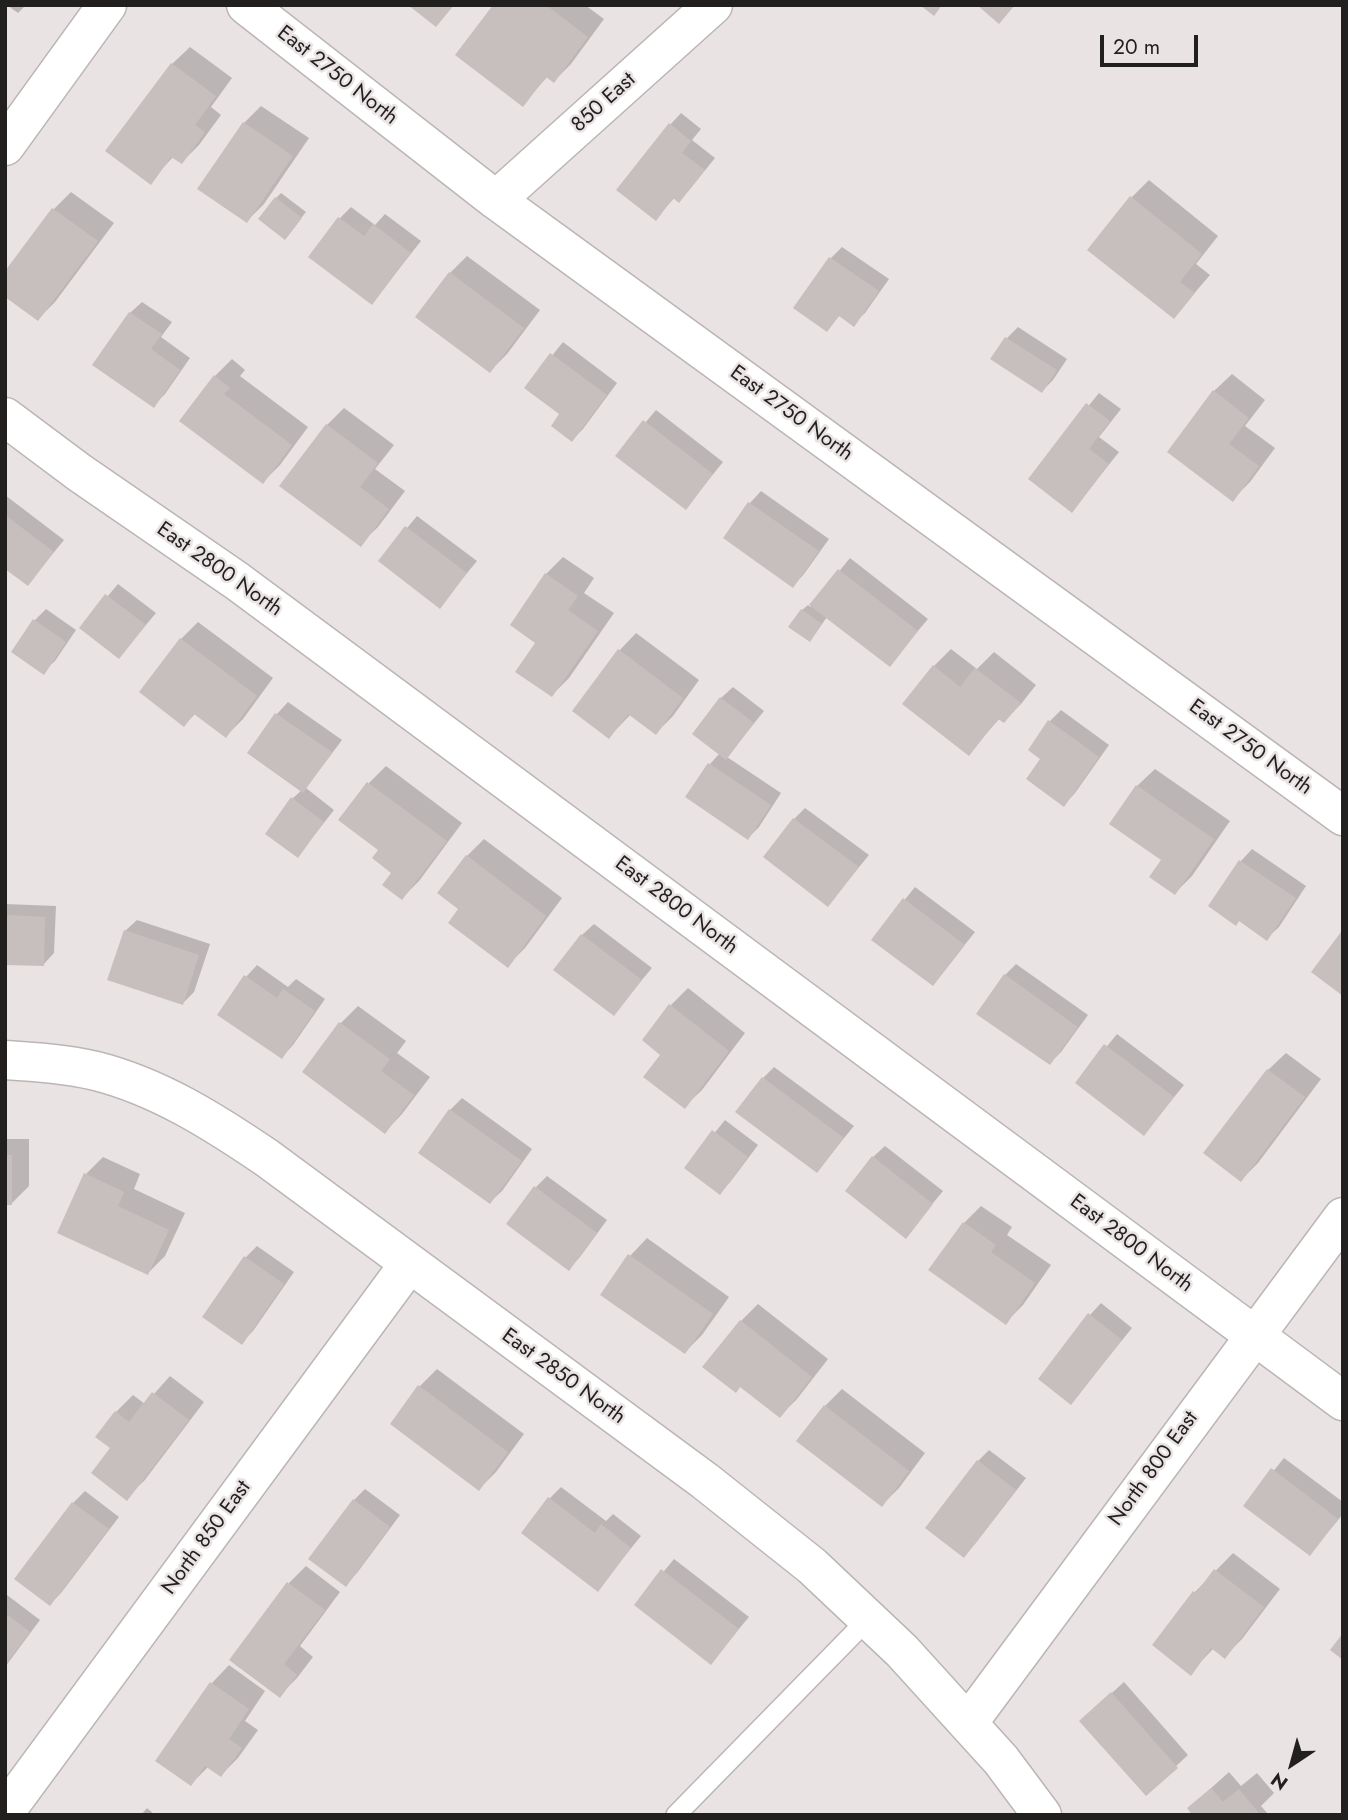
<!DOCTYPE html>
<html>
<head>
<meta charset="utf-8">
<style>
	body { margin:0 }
	#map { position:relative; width:1348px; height:1820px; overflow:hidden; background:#eae3e3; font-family:Jost,sans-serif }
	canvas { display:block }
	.frame { position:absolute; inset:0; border:7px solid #221f1f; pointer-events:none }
	.north { position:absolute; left:1257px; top:1729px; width:70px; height:70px; -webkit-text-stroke:5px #eae3e3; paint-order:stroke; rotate:216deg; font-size:19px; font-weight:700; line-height:28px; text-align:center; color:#221f1f }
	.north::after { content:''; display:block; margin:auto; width:24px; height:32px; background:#221f1f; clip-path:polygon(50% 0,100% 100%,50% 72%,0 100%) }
	.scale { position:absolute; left:1100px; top:35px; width:98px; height:32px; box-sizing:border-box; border:4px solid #221f1f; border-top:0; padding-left:9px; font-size:21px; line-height:24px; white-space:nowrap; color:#221f1f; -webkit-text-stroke:5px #eae3e3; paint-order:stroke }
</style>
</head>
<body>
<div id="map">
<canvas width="1348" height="1820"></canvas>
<div class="frame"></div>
<div class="north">N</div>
<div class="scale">20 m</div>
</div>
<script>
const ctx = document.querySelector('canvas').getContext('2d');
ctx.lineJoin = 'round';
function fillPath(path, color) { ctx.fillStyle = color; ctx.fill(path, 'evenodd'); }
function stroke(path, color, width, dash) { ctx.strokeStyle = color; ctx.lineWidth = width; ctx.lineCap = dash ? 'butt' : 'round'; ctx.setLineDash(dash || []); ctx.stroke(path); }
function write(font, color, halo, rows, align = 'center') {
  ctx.font = font + ' Jost,sans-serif'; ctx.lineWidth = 5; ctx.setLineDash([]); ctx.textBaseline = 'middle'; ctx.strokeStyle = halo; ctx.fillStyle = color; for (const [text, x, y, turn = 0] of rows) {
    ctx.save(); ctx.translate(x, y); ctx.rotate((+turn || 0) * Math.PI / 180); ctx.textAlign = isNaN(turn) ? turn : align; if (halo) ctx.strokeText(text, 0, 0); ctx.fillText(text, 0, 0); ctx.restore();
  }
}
fillPath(new Path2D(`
	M7,5H26L18,13Z
	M495,5H585L604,19L571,64L554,81L548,76L523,104Z
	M190,47L232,78L211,107L221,115L199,145L182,162L174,156L150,182L108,151L172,64Z
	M261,106L309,138L264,204L247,221L244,123Z
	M681,113L701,129L692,140L715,158L690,189L679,201L675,197L656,219L670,125Z
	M1149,180L1218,236L1196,264L1210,275L1174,317L1131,198Z
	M71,192L114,223L55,302L38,319L5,274L54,209Z
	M281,193L306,212L290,232L276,198Z
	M351,207L375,225L385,214L421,241L372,303L340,218Z
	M842,247L889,279L865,313L853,324L840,315L827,330L796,307L831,258Z
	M467,256L540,310L507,354L490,371L450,273Z
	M142,302L172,322L161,337L190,358L165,394L154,405L130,313Z
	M1018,327L1067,359L1053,380L1042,391L1007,338Z
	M563,342L617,383L583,429L572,440L561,414L526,388Z
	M232,359L245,370L240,376L308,427L280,465L263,482L215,376Z
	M1232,374L1265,400L1245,426L1275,448L1250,482L1233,499L1214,391Z
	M1099,393L1121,409L1099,437L1119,452L1072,511L1030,478Z
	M344,408L394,445L375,469L405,491L378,527L360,544L327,425Z
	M656,410L723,462L686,508L618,455Z
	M761,491L829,539L804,574L793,586L725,538L750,503Z
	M5,495L64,540L28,584L5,567Z
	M417,516L477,561L439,607L380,561Z
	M563,557L594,578L584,593L614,613L569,678L552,695L537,642L546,574Z
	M850,558L928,619L889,665L827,617L815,634L791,627L802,610L808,605L810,607Z
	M118,584L156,613L119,657L81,628Z
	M46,609L76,630L55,661L43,672L35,620Z
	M198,622L273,678L243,719L226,736L196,713L184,725L181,639Z
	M636,633L699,680L673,716L656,733L631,714L609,737L619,651Z
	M951,649L977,669L994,652L1036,685L1021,704L1004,721L1000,718L969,753L934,666Z
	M733,687L764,711L727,757L781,793L759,827L748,838L710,764L720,753L721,698Z
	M288,702L342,740L306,788L334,810L298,856L293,798L302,790L249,752L277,714Z
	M1061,710L1109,745L1075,793L1064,805L1042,758L1050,721Z
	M386,766L462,823L419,881L402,898L394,872L381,850L341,820L369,783Z
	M1155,769L1230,821L1192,876L1175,893L1137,786Z
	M805,808L869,855L828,905L794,819Z
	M484,839L562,898L525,948L507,966L467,856Z
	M1252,849L1306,886L1279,927L1267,938L1240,920L1210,906L1241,861Z
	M915,887L975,932L933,984L873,939Z
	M5,904L56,906L54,953L43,965L5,963Z
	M137,920L210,944L194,992L183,1003L125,931Z
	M594,924L652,968L613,1014L582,935Z
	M1016,964L1088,1015L1061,1052L1050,1063L1005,975Z
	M257,965L288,987L296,979L325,999L293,1045L282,1057L246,977Z
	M688,988L745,1033L702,1090L684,1107L662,1054L671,1005Z
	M358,1006L406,1041L397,1053L430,1077L402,1114L385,1132L304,1071L341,1023Z
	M1117,1034L1184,1085L1144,1134L1077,1083Z
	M1286,1053L1321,1079L1258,1163L1241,1180L1205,1153L1268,1070Z
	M774,1067L854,1126L817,1171L763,1078Z
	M462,1098L532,1149L502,1191L490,1202L420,1152L450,1110Z
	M725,1120L758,1145L731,1181L720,1193L686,1168Z
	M5,1139H29V1186L12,1203H5Z
	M885,1146L943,1191L906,1236L873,1157Z
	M103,1157L140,1174L134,1189L185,1213L165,1256L148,1273L86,1174Z
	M547,1176L607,1220L580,1257L569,1268L536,1187Z
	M981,1206L1012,1227L1007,1235L1051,1265L1023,1305L1006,1322L931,1270L964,1223Z
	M647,1238L729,1297L702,1335L685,1352L630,1256Z
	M257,1246L294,1272L253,1331L242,1342L204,1316L246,1257Z
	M1101,1303L1132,1328L1071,1403L1090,1315Z
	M758,1304L828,1359L797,1399L780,1416L741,1321Z
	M437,1369L524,1434L496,1472L479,1489L392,1424L420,1386Z
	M170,1376L204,1402L144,1481L126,1498L116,1412L133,1395L145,1404Z
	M842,1389L925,1453L899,1488L882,1505L825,1406Z
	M989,1450L1026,1478L975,1544L964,1555L978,1461Z
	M1284,1458L1343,1502V1514L1310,1554L1245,1506Z
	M561,1487L606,1521L613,1514L641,1536L598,1589L549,1499Z
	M365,1489L400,1515L357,1573L346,1584L354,1500Z
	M85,1491L119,1517L61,1593L50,1604L16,1578L73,1503Z
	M1233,1553L1280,1589L1242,1639L1225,1656L1214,1648L1190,1673L1154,1645L1195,1592Z
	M674,1559L749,1617L711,1662L637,1604Z
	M306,1566L340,1592L300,1646L313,1657L297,1678L280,1695L232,1660L289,1583Z
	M7,1595L40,1620L5,1667V1596Z
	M229,1665L265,1691L245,1721L258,1730L238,1758L221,1775L209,1766L191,1784L157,1761L212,1683Z
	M1124,1682L1188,1755L1146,1794L1093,1710Z
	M1229,1772L1241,1786L1257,1773L1274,1793L1261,1806L1269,1815H1194L1189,1808Z
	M147,1808L155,1815H141Z`), '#0003');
fillPath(new Path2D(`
	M408,5H454L436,27Z
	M493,5H546L588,37L554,83L546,77L523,107L455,55Z
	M920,5H942L934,16Z
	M977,5H1015L999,24Z
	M171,63L216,96L195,125L205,132L182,164L171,157L151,185L105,151Z
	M243,122L293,156L247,223L197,189Z
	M669,123L691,141L682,153L705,170L679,203L673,198L656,221L616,190Z
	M1130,196L1202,254L1180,282L1195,293L1174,319L1087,250Z
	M275,197L302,218L285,240L258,219Z
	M52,208L98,241L38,321L5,297V271Z
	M338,217L364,236L373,224L411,253L372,305L308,257Z
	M829,257L879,291L854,327L839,316L827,332L793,308Z
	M449,272L524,328L490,373L415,317Z
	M129,312L162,334L151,349L180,370L154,408L92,365Z
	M1005,337L1057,370L1042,393L990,359Z
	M550,353L607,395L572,442L551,426L559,414L524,388Z
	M214,375L230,388L224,394L292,445L263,484L179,421Z
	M1213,390L1249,418L1229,444L1259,466L1233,502L1167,452Z
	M1086,403L1110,421L1089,449L1109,464L1072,513L1028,479Z
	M643,420L713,474L686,510L615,456Z
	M326,424L378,463L360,487L389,509L361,547L279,486Z
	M748,502L819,551L793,588L723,538Z
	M5,515L54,552L28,586L5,569Z
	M405,526L467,573L440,609L378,561Z
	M838,569L918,631L890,667L809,605Z
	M545,573L578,596L568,610L598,631L552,697L515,672L535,643L510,625Z
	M105,594L146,625L119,659L79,628Z
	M801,609L822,624L810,642L788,627Z
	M33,619L66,642L44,675L11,652Z
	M180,638L257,696L226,738L194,714L184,727L139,692Z
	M618,649L683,698L656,735L628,714L609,739L572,711Z
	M933,665L960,687L975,668L1021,703L1004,723L998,719L969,756L902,704Z
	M720,697L754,723L726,760L692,734Z
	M275,713L332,752L303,793L247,753Z
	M1048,720L1099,757L1064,807L1026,779L1040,759L1028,750Z
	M708,763L771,805L748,840L685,797Z
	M367,782L447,841L402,900L382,885L391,873L372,858L378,850L338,820Z
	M1136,785L1214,839L1175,895L1149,877L1161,860L1109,824Z
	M291,797L324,822L298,858L265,834Z
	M793,818L859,867L828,907L763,857Z
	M466,855L546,916L508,968L448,923L458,909L437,893Z
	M1239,860L1296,898L1267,941L1239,921L1236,926L1208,906Z
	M903,898L965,945L933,986L871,940Z
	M5,915L45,917L44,966L5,965Z
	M124,930L199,955L183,1005L107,980Z
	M1341,932L1343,933V996L1311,972Z
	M581,934L642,980L614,1016L553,970Z
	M1004,974L1078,1027L1050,1065L976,1014Z
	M244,975L277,998L283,989L315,1011L282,1059L217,1015Z
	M669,1004L729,1051L685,1109L643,1077L660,1055L642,1040Z
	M339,1022L390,1059L381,1071L414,1095L385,1134L302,1072Z
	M1104,1044L1174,1097L1144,1136L1075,1083Z
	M1267,1069L1305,1097L1241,1182L1203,1153Z
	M762,1077L844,1138L817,1173L735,1112Z
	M449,1109L522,1161L490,1204L418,1153Z
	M712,1130L748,1157L720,1195L684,1168Z
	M5,1155H12V1205H5Z
	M872,1156L933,1204L906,1239L845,1191Z
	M84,1173L124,1192L118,1206L169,1230L148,1275L57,1233Z
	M534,1186L597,1233L569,1271L506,1224Z
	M963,1222L996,1245L991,1252L1035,1283L1006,1325L928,1270Z
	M628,1254L713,1314L685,1354L600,1295Z
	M244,1256L284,1284L242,1345L202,1317Z
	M1088,1313L1122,1340L1071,1405L1038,1379Z
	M740,1320L812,1377L780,1418L740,1387L736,1393L702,1367Z
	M418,1385L508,1452L479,1491L390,1424Z
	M152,1392L189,1420L127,1501L91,1473L110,1448L95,1437L115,1411L129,1422Z
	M824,1405L909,1471L882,1507L796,1441Z
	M977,1460L1016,1490L964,1558L925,1528Z
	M1271,1468L1338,1519L1310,1556L1243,1506Z
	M548,1497L595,1533L601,1524L631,1548L598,1592L521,1533Z
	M353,1499L390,1527L346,1587L308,1559Z
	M72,1502L109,1529L50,1606L14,1579Z
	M661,1569L739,1629L711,1665L634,1605Z
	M1214,1569L1264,1607L1225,1659L1211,1648L1191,1676L1152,1645L1193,1591L1196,1593Z
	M287,1582L325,1610L284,1664L297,1675L280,1698L229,1660Z
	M5,1613L30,1632L5,1665Z
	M1343,1633V1660L1330,1650Z
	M210,1682L249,1709L229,1739L242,1748L221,1777L205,1766L191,1786L155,1761Z
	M1111,1692L1178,1768L1146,1796L1079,1721Z
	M1211,1788L1223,1802L1239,1789L1258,1812L1255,1815H1192L1187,1808Z`), '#c6bfbe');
const lane = new Path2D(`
	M676,1815L869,1618`);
const street = new Path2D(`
	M246,5L496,200L1343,816
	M5,146L107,5
	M496,200L713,5
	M5,417L80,473L237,581L1343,1401
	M968,1723L1343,1217
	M5,1812L409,1264`);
const secondary = new Path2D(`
	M5,1060C36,1062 66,1064 96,1071C159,1087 214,1122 267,1158L705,1481L812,1566L902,1651L1001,1760L1042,1815`);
stroke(lane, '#bcb5b5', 22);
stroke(street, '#bcb5b5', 41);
stroke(secondary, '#bcb5b5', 41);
stroke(lane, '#fff', 19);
stroke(street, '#fff', 38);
stroke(secondary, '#fff', 38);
write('21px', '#221f1f', '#eae3e3', [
	["East 2750 North",337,76,38],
	["850 East",604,103,-42],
	["East 2750 North",791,414,36],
	["East 2800 North",219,570,35],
	["East 2750 North",1250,748,36],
	["East 2800 North",676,906,37],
	["East 2800 North",1131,1244,37],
	["East 2850 North",563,1377,36],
	["North 800 East",1154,1469,-54],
	["North 850 East",207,1538,-54]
]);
</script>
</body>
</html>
